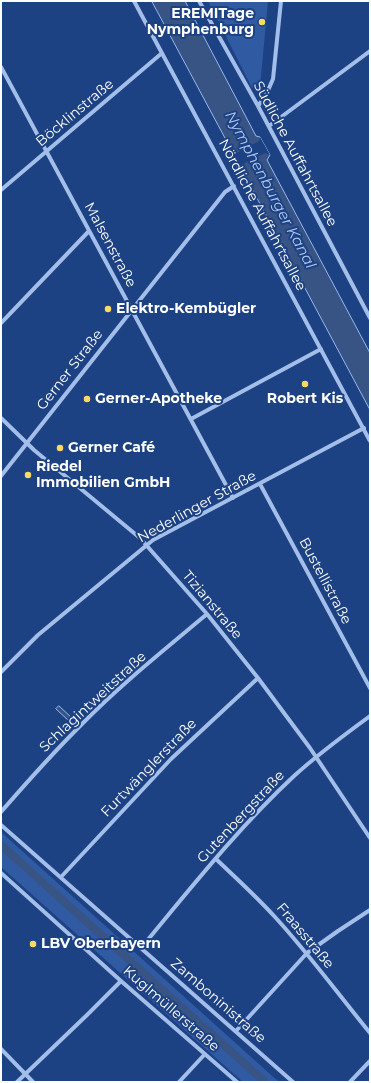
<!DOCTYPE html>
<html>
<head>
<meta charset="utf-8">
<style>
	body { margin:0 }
	#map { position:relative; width:371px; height:1083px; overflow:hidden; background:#1d4284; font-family:Montserrat,sans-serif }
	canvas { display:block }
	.frame { position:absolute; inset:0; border:2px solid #fff; pointer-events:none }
</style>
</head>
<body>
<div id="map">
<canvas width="371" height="1083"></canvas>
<div class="frame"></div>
</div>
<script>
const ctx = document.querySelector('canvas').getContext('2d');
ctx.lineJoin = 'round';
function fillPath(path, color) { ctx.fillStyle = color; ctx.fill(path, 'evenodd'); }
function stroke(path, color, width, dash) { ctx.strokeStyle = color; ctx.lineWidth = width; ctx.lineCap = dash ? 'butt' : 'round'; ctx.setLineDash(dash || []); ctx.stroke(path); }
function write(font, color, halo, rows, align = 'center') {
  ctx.font = font + ' Montserrat,sans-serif'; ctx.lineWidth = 4; ctx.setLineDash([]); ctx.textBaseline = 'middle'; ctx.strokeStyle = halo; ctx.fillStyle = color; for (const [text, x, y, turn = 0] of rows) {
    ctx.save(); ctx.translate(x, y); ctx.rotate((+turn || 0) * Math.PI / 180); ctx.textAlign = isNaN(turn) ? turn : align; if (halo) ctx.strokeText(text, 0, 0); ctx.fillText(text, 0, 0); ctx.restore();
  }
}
fillPath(new Path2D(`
	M208,1H268L260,87L252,88Z
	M1,832L250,1056L279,1082H243L1,867Z`), '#305aa2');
const water = new Path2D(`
	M152,1H185L256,136L260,137L270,155L267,160L370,353V410L243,172L239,171L229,152L230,148Z
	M59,706L72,718L69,721L56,709Z`);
fillPath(water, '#385485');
stroke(water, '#97b8ec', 1);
fillPath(new Path2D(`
	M260,137L270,155L265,153L241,165L239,171L229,152L235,154L259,141Z`), '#1d4284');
stroke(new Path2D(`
	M1,845L265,1082`), '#385485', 8);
stroke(new Path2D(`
	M134,1L370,441
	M199,1L258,106L370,318
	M1,67L233,498
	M258,106L266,95L273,79L281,1
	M269,126L370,51
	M1,190L162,53
	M1,323L89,231
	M1,418L34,450L140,538L207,614L258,678L310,748L370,838
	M191,419L321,349
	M1,476L225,192L234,186
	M260,484L370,688
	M1,672L38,635L153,540L364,428
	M1,812C27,782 53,753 81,725C120,685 164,650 207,614
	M1,825L293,1082
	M216,859C236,878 256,896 275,917C309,954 338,994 370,1033
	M1,873L121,981L237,1082
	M61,877L171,759L258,678
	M141,948C190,889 238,828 294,776C318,754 344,735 370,716
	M236,1031L307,953L338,931L370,910
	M1,1049L33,1082
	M17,1082L87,1015L121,981
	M179,1082L205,1054
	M350,1082L370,1061`), '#a4beea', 4);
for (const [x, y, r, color] of [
	[262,22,4,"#fada62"],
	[108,309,4,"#fada62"],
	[305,384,4,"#fada62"],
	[87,399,4,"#fada62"],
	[60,448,4,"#fada62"],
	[28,475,4,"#fada62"],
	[33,944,4,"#fada62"]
]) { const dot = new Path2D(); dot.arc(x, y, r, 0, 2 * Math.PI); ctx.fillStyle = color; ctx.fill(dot); stroke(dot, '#1d4284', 1.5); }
write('bold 14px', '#fff', '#1d4284', [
	["EREMITage",254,14,"right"],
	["Nymphenburg",254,30,"right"],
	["Elektro-Kembügler",116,309],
	["Gerner-Apotheke",95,399],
	["Robert Kis",305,399,"center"],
	["Gerner Café",68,448],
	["Riedel",36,467],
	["Immobilien GmbH",36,483],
	["LBV Oberbayern",41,944]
], 'left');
write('14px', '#fff', '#1d4284', [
	["Böcklinstraße",75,113,-40],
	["Südliche Auffahrtsallee",295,154,62],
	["Nördliche Auffahrtsallee",262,215,62],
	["Malsenstraße",110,245,62],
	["Gerner Straße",70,370,-52],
	["Nederlinger Straße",197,507,-29],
	["Bustellistraße",325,581,62],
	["Tizianstraße",212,605,50],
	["Schlagintweitstraße",93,702,-43],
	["Furtwänglerstraße",149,768,-46],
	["Gutenbergstraße",241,817,-47],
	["Fraasstraße",305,936,50],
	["Zamboninistraße",218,1001,41],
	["Kuglmüllerstraße",171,1009,41]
]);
write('italic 15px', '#afc8f2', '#1d4284', [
	["Nymphenburger Kanal",270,190,62]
]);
</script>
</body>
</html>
